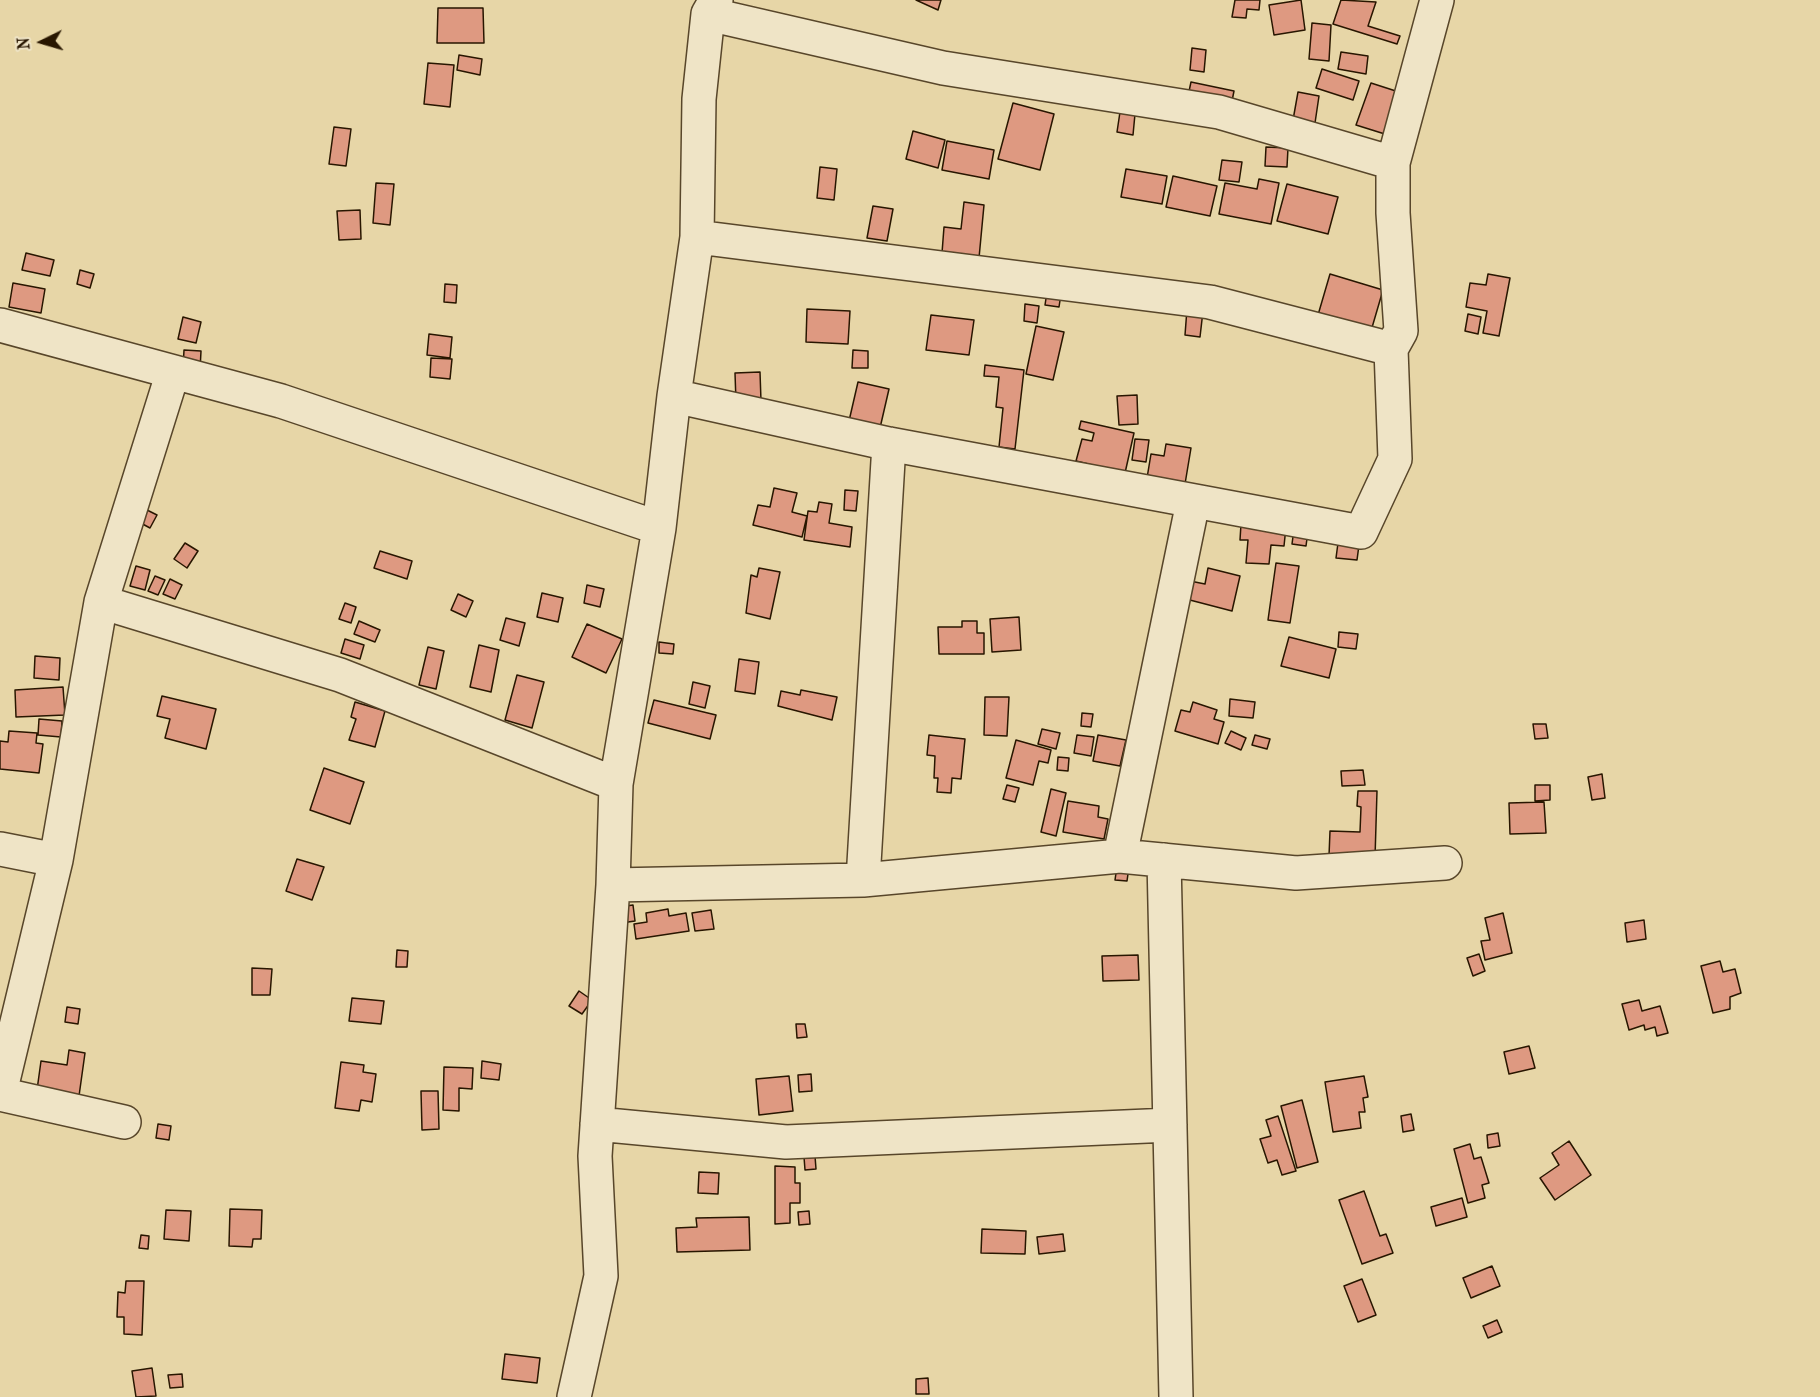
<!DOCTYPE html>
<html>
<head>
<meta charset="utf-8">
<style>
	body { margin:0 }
	#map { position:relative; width:1820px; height:1397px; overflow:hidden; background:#e7d6a7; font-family:"IM FELL French Canon",serif }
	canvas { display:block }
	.north { position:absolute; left:12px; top:12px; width:60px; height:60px; -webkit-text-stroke:4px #efe4c6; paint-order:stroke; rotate:265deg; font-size:16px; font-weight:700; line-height:24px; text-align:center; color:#281600 }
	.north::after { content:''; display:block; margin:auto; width:21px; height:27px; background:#281600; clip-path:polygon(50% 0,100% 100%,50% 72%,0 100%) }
</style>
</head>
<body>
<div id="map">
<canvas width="1820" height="1397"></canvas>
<div class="north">N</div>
</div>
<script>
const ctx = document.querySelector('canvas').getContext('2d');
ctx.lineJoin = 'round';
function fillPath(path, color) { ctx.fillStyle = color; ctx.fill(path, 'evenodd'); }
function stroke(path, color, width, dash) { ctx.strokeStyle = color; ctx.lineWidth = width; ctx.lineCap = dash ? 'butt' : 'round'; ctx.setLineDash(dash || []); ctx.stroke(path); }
const building = new Path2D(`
	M916,0H941L938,10Z
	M1235,0H1260L1259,10L1247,9L1246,18L1232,17Z
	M1301,0L1305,30L1274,35L1269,5Z
	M1341,0L1376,2L1368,26L1400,36L1397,44L1333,24Z
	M438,8H483L484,43H437Z
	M1312,23L1331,25L1329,61L1309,59Z
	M1192,48L1206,50L1204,72L1190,70Z
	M1341,52L1368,56L1366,74L1338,69Z
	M459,55L482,59L480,75L457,70Z
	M428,63L454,65L450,107L424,104Z
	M1322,69L1359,81L1353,100L1316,88Z
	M1191,82L1234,91L1231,106L1188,96Z
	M1371,83L1402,93L1388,135L1356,125Z
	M1298,92L1319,96L1315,123L1293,120Z
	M1013,103L1054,114L1040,170L998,159Z
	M1120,112L1135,114L1133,135L1117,132Z
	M334,127L351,129L346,166L329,164Z
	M913,131L945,140L938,168L906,159Z
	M947,141L994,150L989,179L942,170Z
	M1266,147L1288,148L1287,167L1265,166Z
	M1222,160L1242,162L1239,182L1219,180Z
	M820,167L837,169L834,200L817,198Z
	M1126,169L1167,176L1162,204L1121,197Z
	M1173,176L1217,186L1210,216L1166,207Z
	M1259,179L1279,183L1271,224L1219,214L1225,183L1257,189Z
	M376,183L394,184L390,225L373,223Z
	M1287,184L1338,197L1328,234L1277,221Z
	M964,202L984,205L979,258L942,253L944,227L961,229Z
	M873,206L893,209L887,241L867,238Z
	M360,210L361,239L339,240L337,211Z
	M26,253L54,260L50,276L22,270Z
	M80,270L94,274L90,288L77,284Z
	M1330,274L1383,290L1371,331L1318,315Z
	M1488,274L1510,278L1499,336L1483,333L1487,311L1466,307L1470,283L1486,285Z
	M13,283L45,289L41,313L9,307Z
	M445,284L457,285L456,303L444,302Z
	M1047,292L1061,294L1059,307L1045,305Z
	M1025,304L1039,306L1037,323L1024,321Z
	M807,309L850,311L848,344L806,342Z
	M1187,309L1203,311L1200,337L1185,335Z
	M1468,314L1481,317L1478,334L1465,331Z
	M931,315L974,320L969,355L926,350Z
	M183,317L201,322L196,343L178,339Z
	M1036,326L1064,332L1053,380L1026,374Z
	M429,334L452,337L450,358L427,355Z
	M184,350L201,351L200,370L183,369Z
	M853,350L868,351V368H852Z
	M431,358L452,359L450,379L430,377Z
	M985,365L1024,370L1015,449L999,447L1003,408L996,407L999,377L984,376Z
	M760,372L761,401L736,402L735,373Z
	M858,382L889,389L880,428L849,421Z
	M1137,395L1138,424L1119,425L1117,396Z
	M1081,421L1134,433L1125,473L1076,461L1082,439L1092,441L1094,433L1079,429Z
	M1135,439L1149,440L1146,462L1132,460Z
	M1166,444L1191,448L1184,490L1146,484L1151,454L1164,456Z
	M774,488L797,493L792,512L807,516L802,537L753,525L758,505L770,507Z
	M845,490L858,491L856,511L844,510Z
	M819,502L832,504L829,523L852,527L850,547L804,540L808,511L817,512Z
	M143,508L157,515L150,528L137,521Z
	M1241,524L1286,527L1284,546L1271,545L1269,564L1246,563L1248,540H1240Z
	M1294,529L1308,531L1306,546L1292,544Z
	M185,543L198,551L187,568L174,559Z
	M1338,543L1359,545L1357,560L1336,558Z
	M380,551L412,561L407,579L374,568Z
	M1276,563L1299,566L1290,623L1268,620Z
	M136,566L150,570L145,590L130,586Z
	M759,568L780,572L770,619L746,613L751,575L757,577Z
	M1208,568L1240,576L1232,611L1186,599L1190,581L1205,584Z
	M155,576L165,580L158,595L148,591Z
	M170,579L182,585L175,599L163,594Z
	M587,585L604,589L600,607L584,603Z
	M542,593L563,598L558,622L537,617Z
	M458,594L473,601L466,617L451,610Z
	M345,603L356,607L351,623L339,619Z
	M1019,617L1021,650L992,652L990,619Z
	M506,618L525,623L519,646L500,640Z
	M359,621L380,630L375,642L354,634Z
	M962,621H977V633H984V654H939L938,627H962Z
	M587,624L622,639L606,673L572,657Z
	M1339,632L1358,634L1356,649L1338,647Z
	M1289,637L1336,649L1329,678L1281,666Z
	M345,639L364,645L360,659L341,653Z
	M659,642L674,644L673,654L659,653Z
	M479,645L499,650L491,692L470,687Z
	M428,647L444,651L436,689L419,685Z
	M35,656L60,658L59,680L34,678Z
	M739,659L759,662L755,694L735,691Z
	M517,675L544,682L532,728L505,720Z
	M693,682L710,686L705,708L689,704Z
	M63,687L65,715L16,717L15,690Z
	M801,690L837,697L832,720L778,706L781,691L800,695Z
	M162,696L216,709L206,749L165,738L170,719L157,716Z
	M985,697H1009L1007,736L984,735Z
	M1230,699L1255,702L1253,718L1229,716Z
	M654,700L716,715L710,739L648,723Z
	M355,702L385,711L375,747L349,740L356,719L351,717Z
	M1193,702L1217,710L1214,719L1224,722L1218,744L1175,731L1181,710L1190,712Z
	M1082,713L1093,714L1091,727L1081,726Z
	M39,719L62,721L61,737L38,735Z
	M1533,724H1546L1548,738L1535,739Z
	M1042,729L1060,733L1056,749L1038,744Z
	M9,731L37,733L36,743L43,744L39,773L0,769V741L8,742Z
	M1231,731L1246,738L1241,750L1225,743Z
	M929,735L965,739L961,779L952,778L951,793L937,792L938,778H934L935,756L927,755Z
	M1077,735L1094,737L1091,756L1074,753Z
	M1098,735L1126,740L1120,766L1093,761Z
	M1255,735L1270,739L1267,749L1252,745Z
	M1016,740L1051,750L1048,763L1039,761L1033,785L1006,778Z
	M1058,757L1069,758L1068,771L1057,770Z
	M324,768L364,782L350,824L310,810Z
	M1363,770L1365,785L1342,786L1341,771Z
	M1602,774L1605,798L1592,800L1588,777Z
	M1007,785L1019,788L1015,802L1003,799Z
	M1535,785H1550V800L1535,801Z
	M1051,789L1066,793L1056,836L1041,832Z
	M1358,791H1377L1375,858L1329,856L1330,831L1360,832L1361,807L1357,806Z
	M1068,801L1099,806L1098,817L1108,819L1104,839L1063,832Z
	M1544,802L1546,833L1510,834L1509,803Z
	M297,859L324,867L312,900L286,891Z
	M1117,866L1129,867L1127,881L1115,880Z
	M633,905L635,921L621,923L619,907Z
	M668,909L669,916L686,913L689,931L636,939L634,924L647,922L646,913Z
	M711,910L714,929L695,931L692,913Z
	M1503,913L1512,953L1485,960L1481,941L1490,940L1485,918Z
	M1644,920L1646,939L1627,942L1625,923Z
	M397,950L408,951L407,967H396Z
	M1479,954L1485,971L1473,976L1467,958Z
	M1138,955L1139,980L1103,981L1102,956Z
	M1720,961L1723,972L1735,969L1741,993L1730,997V1009L1713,1013L1701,966Z
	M252,968L272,969L270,995H252Z
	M579,991L592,1000L582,1014L569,1006Z
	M352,998L384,1001L381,1024L349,1021Z
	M1639,1000L1642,1011L1660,1006L1668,1033L1657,1036L1655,1027L1645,1030L1644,1025L1629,1030L1622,1004Z
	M67,1007L80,1009L78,1024L65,1022Z
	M796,1024H805L807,1037L797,1038Z
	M1529,1046L1535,1068L1509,1074L1504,1052Z
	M69,1050L85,1053L79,1096L37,1090L41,1061L67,1065Z
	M482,1061L501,1064L499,1080L481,1078Z
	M341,1062L364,1065L363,1072L376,1074L372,1102L361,1100L359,1111L335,1108Z
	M444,1067L473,1068L472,1089L459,1088V1111L443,1110Z
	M811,1074L812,1091L799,1092L798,1075Z
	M789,1076L793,1111L759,1115L756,1079Z
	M1364,1076L1368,1097L1363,1098L1365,1112H1359L1361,1128L1333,1132L1325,1082Z
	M421,1091H438L439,1129L422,1130Z
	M1302,1100L1318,1162L1297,1168L1281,1106Z
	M1411,1114L1414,1130L1403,1132L1401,1116Z
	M1278,1116L1296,1171L1282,1175L1277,1160L1268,1163L1260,1139L1271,1136L1266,1120Z
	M158,1124L171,1126L169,1140L156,1138Z
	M1498,1133L1500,1146L1488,1148L1487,1135Z
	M1569,1141L1591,1175L1555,1200L1540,1178L1559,1165L1552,1153Z
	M1470,1144L1474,1159L1481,1157L1489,1183L1482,1185L1485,1198L1468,1203L1454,1149Z
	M815,1156L816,1169L805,1170L804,1157Z
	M775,1166L795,1167V1183H800V1203H790V1223L775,1224Z
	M699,1172L719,1173L718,1194L698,1193Z
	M1364,1191L1380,1236L1386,1234L1393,1253L1362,1264L1339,1200Z
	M1462,1198L1467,1217L1436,1226L1431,1207Z
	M230,1209L262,1210L261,1239H253L252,1247L229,1246Z
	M166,1210L191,1211L189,1241L164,1239Z
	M809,1211L810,1224L799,1225L798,1212Z
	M749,1217L750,1250L677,1252L676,1228L697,1227L696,1218Z
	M982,1229L1026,1231L1025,1254L981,1253Z
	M1063,1234L1065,1251L1039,1254L1037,1237Z
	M141,1235L149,1236L148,1249L139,1248Z
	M1492,1266L1500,1286L1471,1298L1463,1278Z
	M1362,1279L1376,1315L1358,1322L1344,1286Z
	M126,1281H144L142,1335L124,1334V1317H117L118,1292L125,1293Z
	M1497,1320L1502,1332L1488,1338L1483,1326Z
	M505,1354L540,1358L537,1383L502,1379Z
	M152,1368L156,1396L136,1397L132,1371Z
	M182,1374L183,1387L170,1388L168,1375Z
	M928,1378L929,1394H916V1379Z`);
fillPath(building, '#de9981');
stroke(building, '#281600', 1.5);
const street = new Path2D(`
	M708,14L943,68L1219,112L1393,163
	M697,237L1210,302L1391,349
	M0,325L281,401L659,528
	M674,396L889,444L1361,532L1395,459L1391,349L1401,331L1393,213V163L1437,0
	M101,602L340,675L616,784
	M0,849L56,860
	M1120,856L1193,502
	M1164,860L1176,1397
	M863,880L889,444
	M613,885L863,880L1120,856L1296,873L1445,863
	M0,1093L56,860L101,602L173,372
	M0,1094L124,1122
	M597,1124L786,1142L1170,1125
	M574,1397L601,1276L595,1156L613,885L616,784L659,528L674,396L697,237L699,99L708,14L716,0`);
stroke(street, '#58462a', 36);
stroke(street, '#efe4c6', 33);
</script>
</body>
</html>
